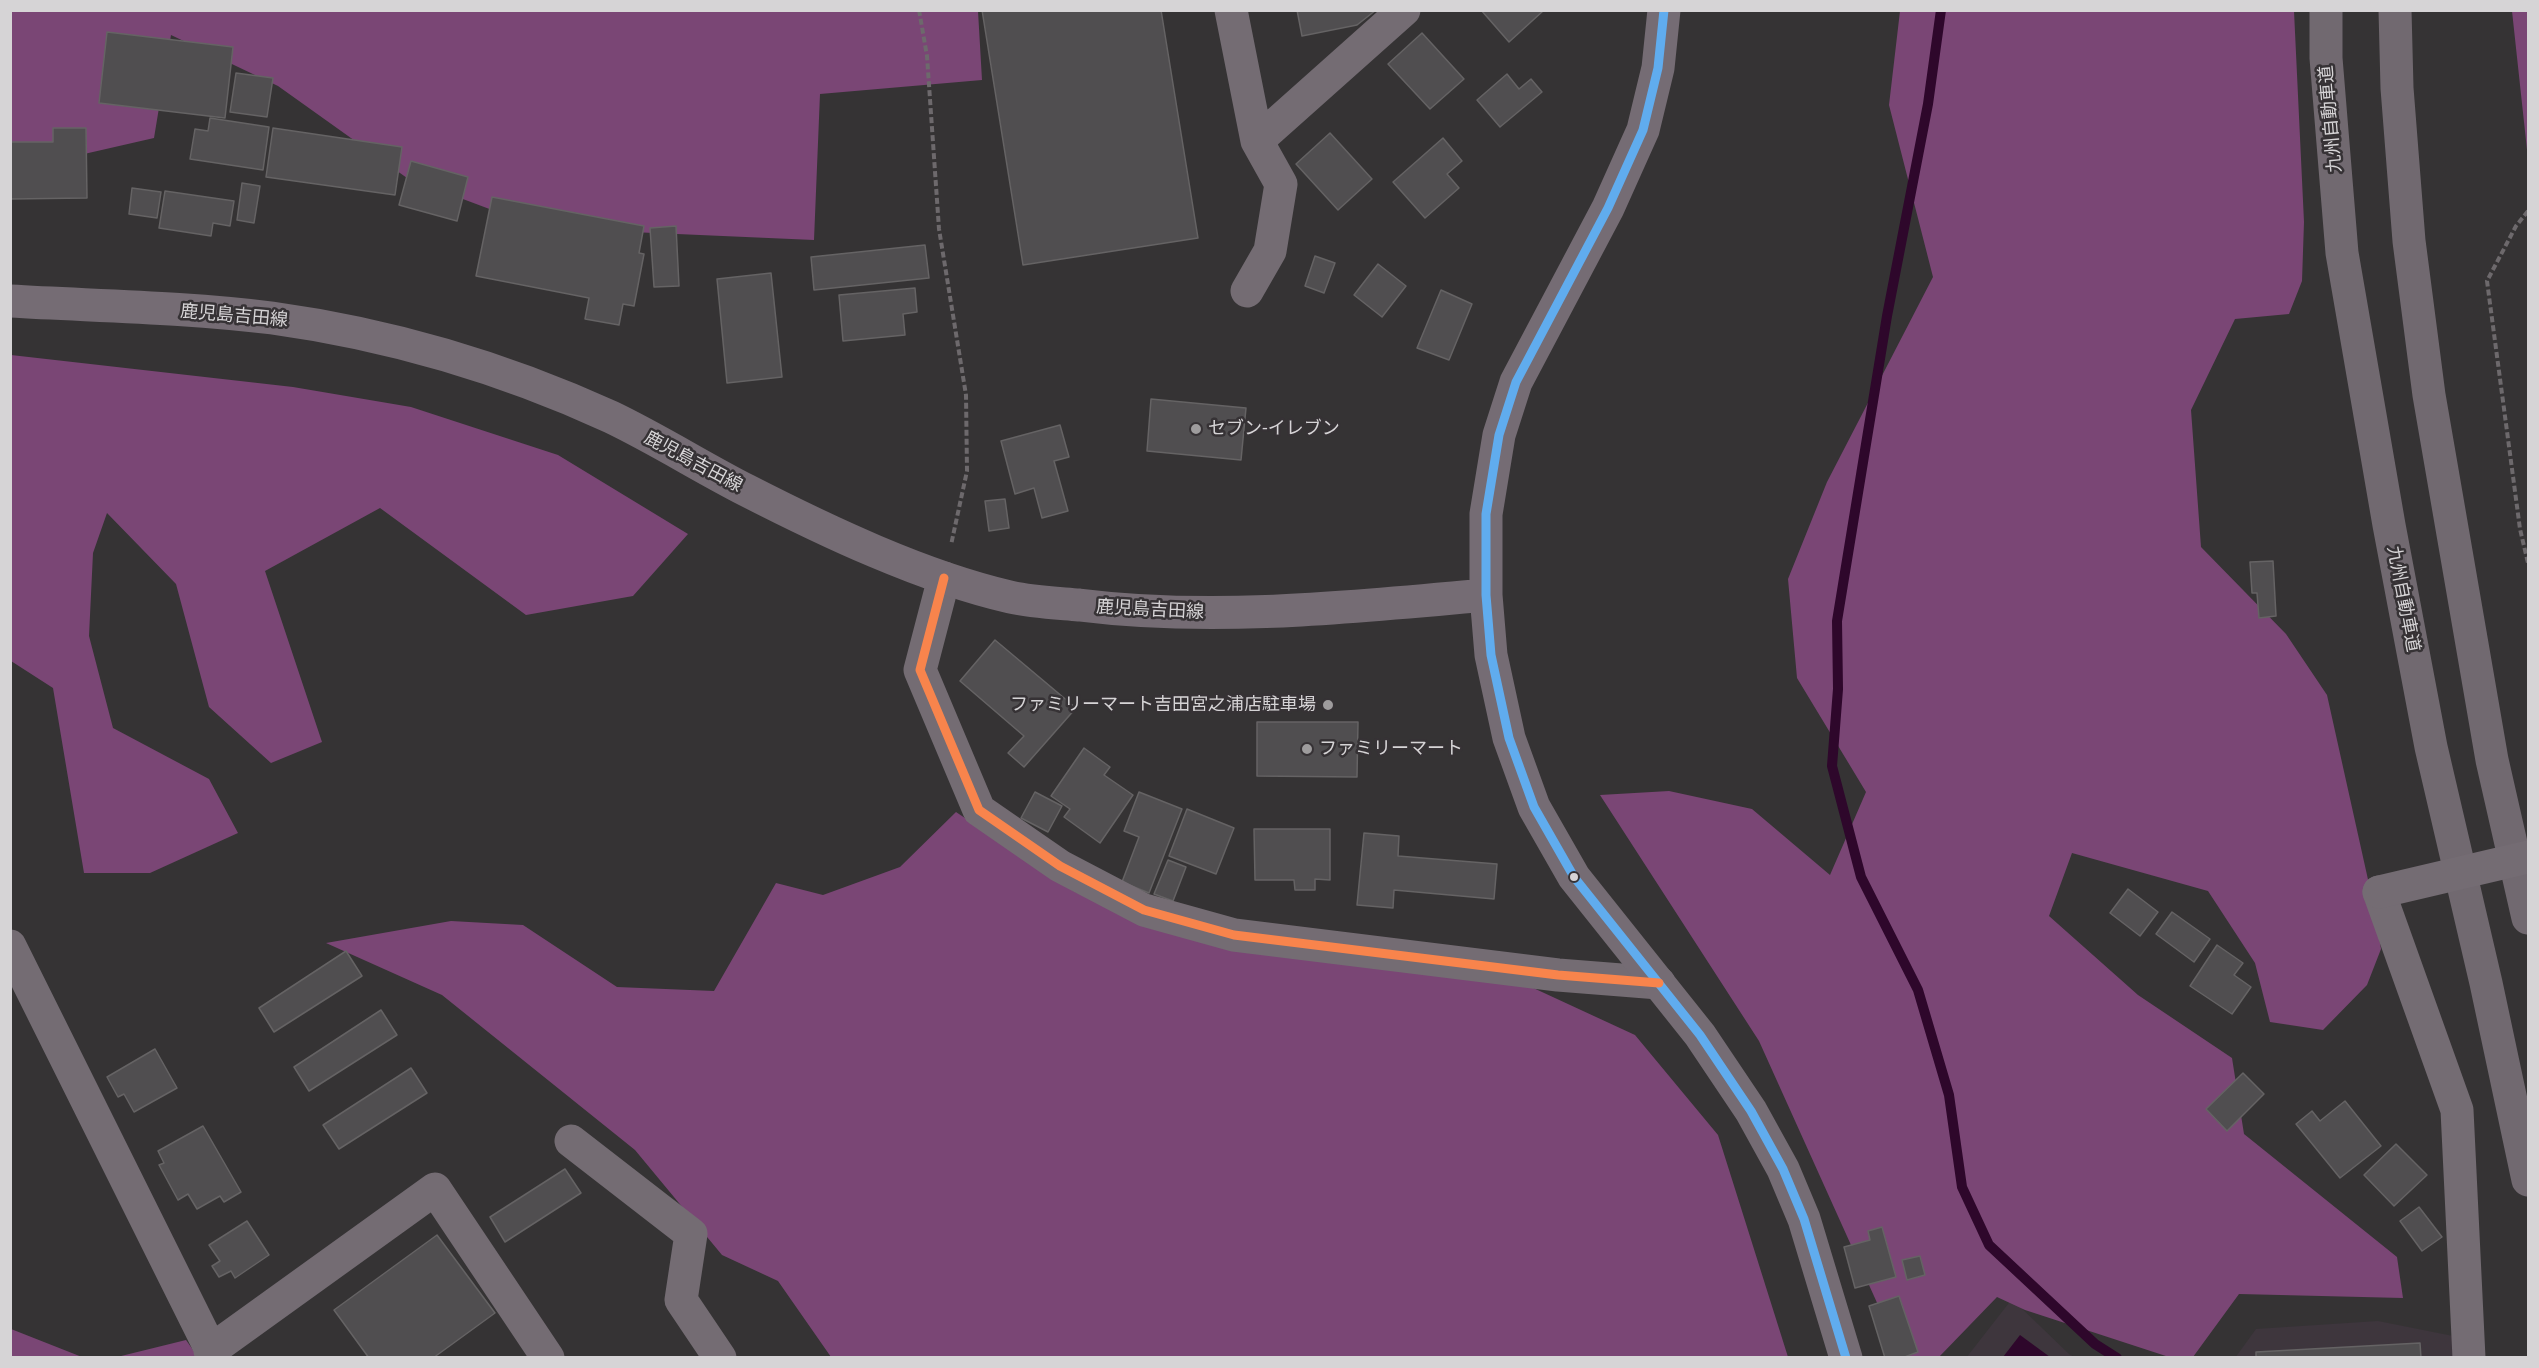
<!DOCTYPE html>
<html>
<head>
<meta charset="utf-8">
<style>
	body { margin:0 }
	#map { position:relative; width:2539px; height:1368px; overflow:hidden; background:#353334; font-family:"Open Sans",sans-serif }
	canvas { display:block }
	.frame { position:absolute; inset:0; border:12px solid #d6d4d6; pointer-events:none }
</style>
</head>
<body>
<div id="map">
<canvas width="2539" height="1368"></canvas>
<div class="frame"></div>
</div>
<script>
const ctx = document.querySelector('canvas').getContext('2d');
ctx.lineJoin = 'round';
function fillPath(path, color) { ctx.fillStyle = color; ctx.fill(path, 'evenodd'); }
function stroke(path, color, width, dash) { ctx.strokeStyle = color; ctx.lineWidth = width; ctx.lineCap = dash ? 'butt' : 'round'; ctx.setLineDash(dash || []); ctx.stroke(path); }
function write(font, color, halo, rows, align = 'center') {
  ctx.font = font + ' "Open Sans","Noto Sans JP",sans-serif'; ctx.lineWidth = 5; ctx.setLineDash([]); ctx.textBaseline = 'middle'; ctx.strokeStyle = halo; ctx.fillStyle = color; for (const [text, x, y, turn = 0] of rows) {
    ctx.save(); ctx.translate(x, y); ctx.rotate((+turn || 0) * Math.PI / 180); ctx.textAlign = isNaN(turn) ? turn : align; if (halo) ctx.strokeText(text, 0, 0); ctx.fillText(text, 0, 0); ctx.restore();
  }
}
fillPath(new Path2D(`
	M2012,1299L2069,1354L2074,1357L1966,1358Z
	M2378,1321L2458,1337V1357L2235,1358L2256,1329Z`), '#3e363d');
fillPath(new Path2D(`
	M11,11H978L982,80L820,94L814,240L540,228L407,178L278,86L171,35L154,138L58,160L11,154Z
	M1900,11H2294L2304,222L2302,281L2289,314L2235,319L2191,410L2201,547L2286,634L2327,695L2373,902L2381,949L2367,985L2323,1030L2270,1022L2255,963L2208,891L2072,853L2049,916L2138,995L2232,1058L2244,1134L2397,1257L2403,1298L2239,1294L2193,1357L2172,1358L2025,1310L1997,1297L1939,1357H1906L1883,1316L1759,1041L1600,795L1669,791L1752,809L1830,875L1866,792L1797,678L1788,579L1827,482L1933,277L1889,105Z
	M2512,11H2528V159Z
	M11,355L293,387L411,407L558,455L688,534L633,596L526,615L380,508L265,571L322,742L271,763L209,707L176,584L107,513L93,553L89,636L113,728L209,779L238,833L150,873H84L53,688L11,661Z
	M956,812L1075,892L1529,986L1635,1035L1718,1135L1788,1357H831L778,1281L722,1255L635,1150L442,995L326,943L451,921L523,925L617,987L714,991L776,883L823,895L900,867Z
	M10,1329H11L82,1357H11Z
	M186,1340L198,1357L113,1358Z`), '#7a4675');
fillPath(new Path2D(`
	M2020,1335L2050,1357H2003Z`), '#2e072b');
stroke(new Path2D(`
	M1941,10L1928,104L1887,316L1837,621L1838,689L1832,766L1861,877L1918,990L1949,1095L1962,1187L1989,1245L2095,1344L2117,1358`), '#2e072b', 10);
const building = new Path2D(`
	M982,10H1161L1198,238L1023,265Z
	M1297,10H1376L1357,25L1302,36Z
	M1481,10H1542L1543,11L1509,42Z
	M107,32L233,47L225,118L99,103Z
	M1422,33L1464,79L1430,109L1388,64Z
	M236,73L273,78L267,117L230,112Z
	M1507,74L1519,89L1531,79L1542,92L1500,127L1477,100Z
	M210,118L269,127L263,170L190,159L195,129L208,131Z
	M53,128H86L87,198L10,199V142H53Z
	M273,128L402,147L395,195L266,177Z
	M1330,133L1372,179L1338,210L1296,164Z
	M1443,138L1462,161L1447,174L1459,188L1425,218L1393,182Z
	M411,161L468,177L457,221L399,205Z
	M242,183L260,186L254,223L237,220Z
	M132,188L161,192L157,218L129,214Z
	M165,191L234,201L230,226L213,223L211,236L159,228Z
	M492,197L644,226L639,253L644,254L634,306L623,304L619,325L585,319L589,298L476,276Z
	M676,226L679,286L654,287L650,228Z
	M925,245L929,278L814,290L811,257Z
	M1315,256L1335,263L1324,293L1305,286Z
	M1378,264L1406,286L1382,317L1354,295Z
	M771,273L782,377L727,383L717,279Z
	M915,288L917,312L903,314L905,335L843,341L839,295Z
	M1441,290L1472,304L1449,360L1417,348Z
	M1151,399L1246,408L1241,460L1147,451Z
	M1060,425L1069,457L1054,461L1068,511L1042,518L1034,488L1015,494L1001,441Z
	M1005,499L1009,528L989,531L985,501Z
	M2273,561L2276,616L2259,618L2257,593H2252L2250,562Z
	M995,640L1076,708L1024,767L1008,753L1024,736L960,681Z
	M1257,722H1358L1357,777L1257,776Z
	M1084,748L1110,767L1104,775L1133,795L1100,843L1064,817L1070,809L1051,796Z
	M1035,792L1062,806L1048,832L1021,818Z
	M1139,792L1182,809L1149,893L1122,882L1139,837L1124,831Z
	M1187,809L1234,828L1216,874L1169,856Z
	M1254,829H1330V880L1315,879V890H1295L1294,880H1255Z
	M1364,833L1399,836L1398,856L1497,864L1494,899L1394,890L1393,908L1357,905Z
	M1168,860L1186,867L1173,901L1154,894Z
	M2128,889L2158,912L2140,936L2110,913Z
	M2172,912L2210,939L2194,962L2156,934Z
	M2217,945L2243,963L2234,975L2251,987L2232,1014L2190,986Z
	M346,951L362,976L274,1032L259,1008Z
	M381,1010L397,1035L309,1091L294,1067Z
	M155,1049L177,1088L134,1112L124,1094L118,1097L107,1077Z
	M411,1068L427,1093L339,1149L323,1125Z
	M2243,1073L2264,1094L2227,1131L2206,1109Z
	M2345,1101L2381,1146L2340,1178L2296,1124L2312,1111L2320,1121Z
	M203,1126L241,1192L224,1202L220,1196L197,1209L188,1194L178,1200L159,1165L164,1163L158,1151Z
	M2396,1144L2427,1175L2394,1206L2364,1175Z
	M565,1169L581,1193L505,1242L490,1217Z
	M2419,1207L2442,1237L2422,1251L2400,1221Z
	M247,1221L269,1255L235,1278L231,1271L219,1277L212,1266L220,1261L209,1245Z
	M1882,1227L1896,1277L1855,1288L1844,1247L1870,1240L1868,1231Z
	M437,1235L495,1313L433,1358H369L334,1310Z
	M1920,1256L1925,1275L1907,1280L1902,1260Z
	M1899,1296L1918,1352L1902,1358H1885L1869,1306Z
	M2420,1343L2421,1358H2256V1352Z`);
fillPath(building, '#504e50');
stroke(building, '#656364', 1.5);
stroke(new Path2D(`
	M919,10L927,56L939,229L966,395L967,471L951,545
	M2528,211L2516,226L2487,281L2520,529L2528,563`), '#6d696c', 4, [6, 3]);
stroke(new Path2D(`
	M1231,10L1257,141L1281,184L1270,251L1247,291
	M1257,141L1404,10
	M944,578L920,670L979,810L1060,866L1144,910L1234,935L1558,975L1659,983
	M2379,892L2457,1110L2469,1358
	M10,946L215,1358
	M571,1141L691,1234L681,1300L720,1358
	M210,1351L435,1189L548,1358`), '#746c73', 33);
stroke(new Path2D(`
	M1664,10L1658,68L1643,130L1608,208L1516,382L1499,435L1486,514V595L1491,655L1509,738L1534,807L1574,877L1700,1035L1751,1111L1783,1169L1804,1219L1846,1358
	M10,301C97,306 185,307 272,318C388,334 504,368 611,417C657,439 701,467 746,490C826,531 923,577 1010,597C1032,602 1056,603 1079,605C1214,622 1351,607 1486,595`), '#756c74', 33);
stroke(new Path2D(`
	M2326,10V58L2342,253L2389,525L2431,747L2486,983L2528,1180
	M2395,10L2397,88L2409,241L2429,395L2492,760L2528,918`), '#716970', 33);
stroke(new Path2D(`
	M2379,892L2528,857`), '#746c73', 33);
stroke(new Path2D(`
	M1664,10L1658,68L1643,130L1608,208L1516,382L1499,435L1486,514V595L1491,655L1509,738L1534,807L1574,877L1700,1035L1751,1111L1783,1169L1804,1219L1846,1358`), '#60acee', 9);
stroke(new Path2D(`
	M944,578L920,670L979,810L1060,866L1144,910L1234,935L1558,975L1659,983`), '#f8844c', 9);
for (const [x, y, r, color] of [
	[1196,429,6,"#9e9c9d"],
	[1328,705,6,"#9e9c9d"],
	[1307,749,6,"#9e9c9d"],
	[1574,877,5,"#d6d4d6"]
]) { const dot = new Path2D(); dot.arc(x, y, r, 0, 2 * Math.PI); ctx.fillStyle = color; ctx.fill(dot); stroke(dot, '#363235', 2); }
write('18px', '#d6d4d6', '#363235', [
	["九州自動車道",2331,119,-95],
	["鹿児島吉田線",234,316,5],
	["鹿児島吉田線",693,462,28],
	["九州自動車道",2403,599,79],
	["鹿児島吉田線",1150,610,3]
]);
write('18px', '#d6d4d6', '#363235', [
	["セブン-イレブン",1208,429],
	["ファミリーマート吉田宮之浦店駐車場",1316,705,"right"],
	["ファミリーマート",1319,749]
], 'left');
</script>
</body>
</html>
